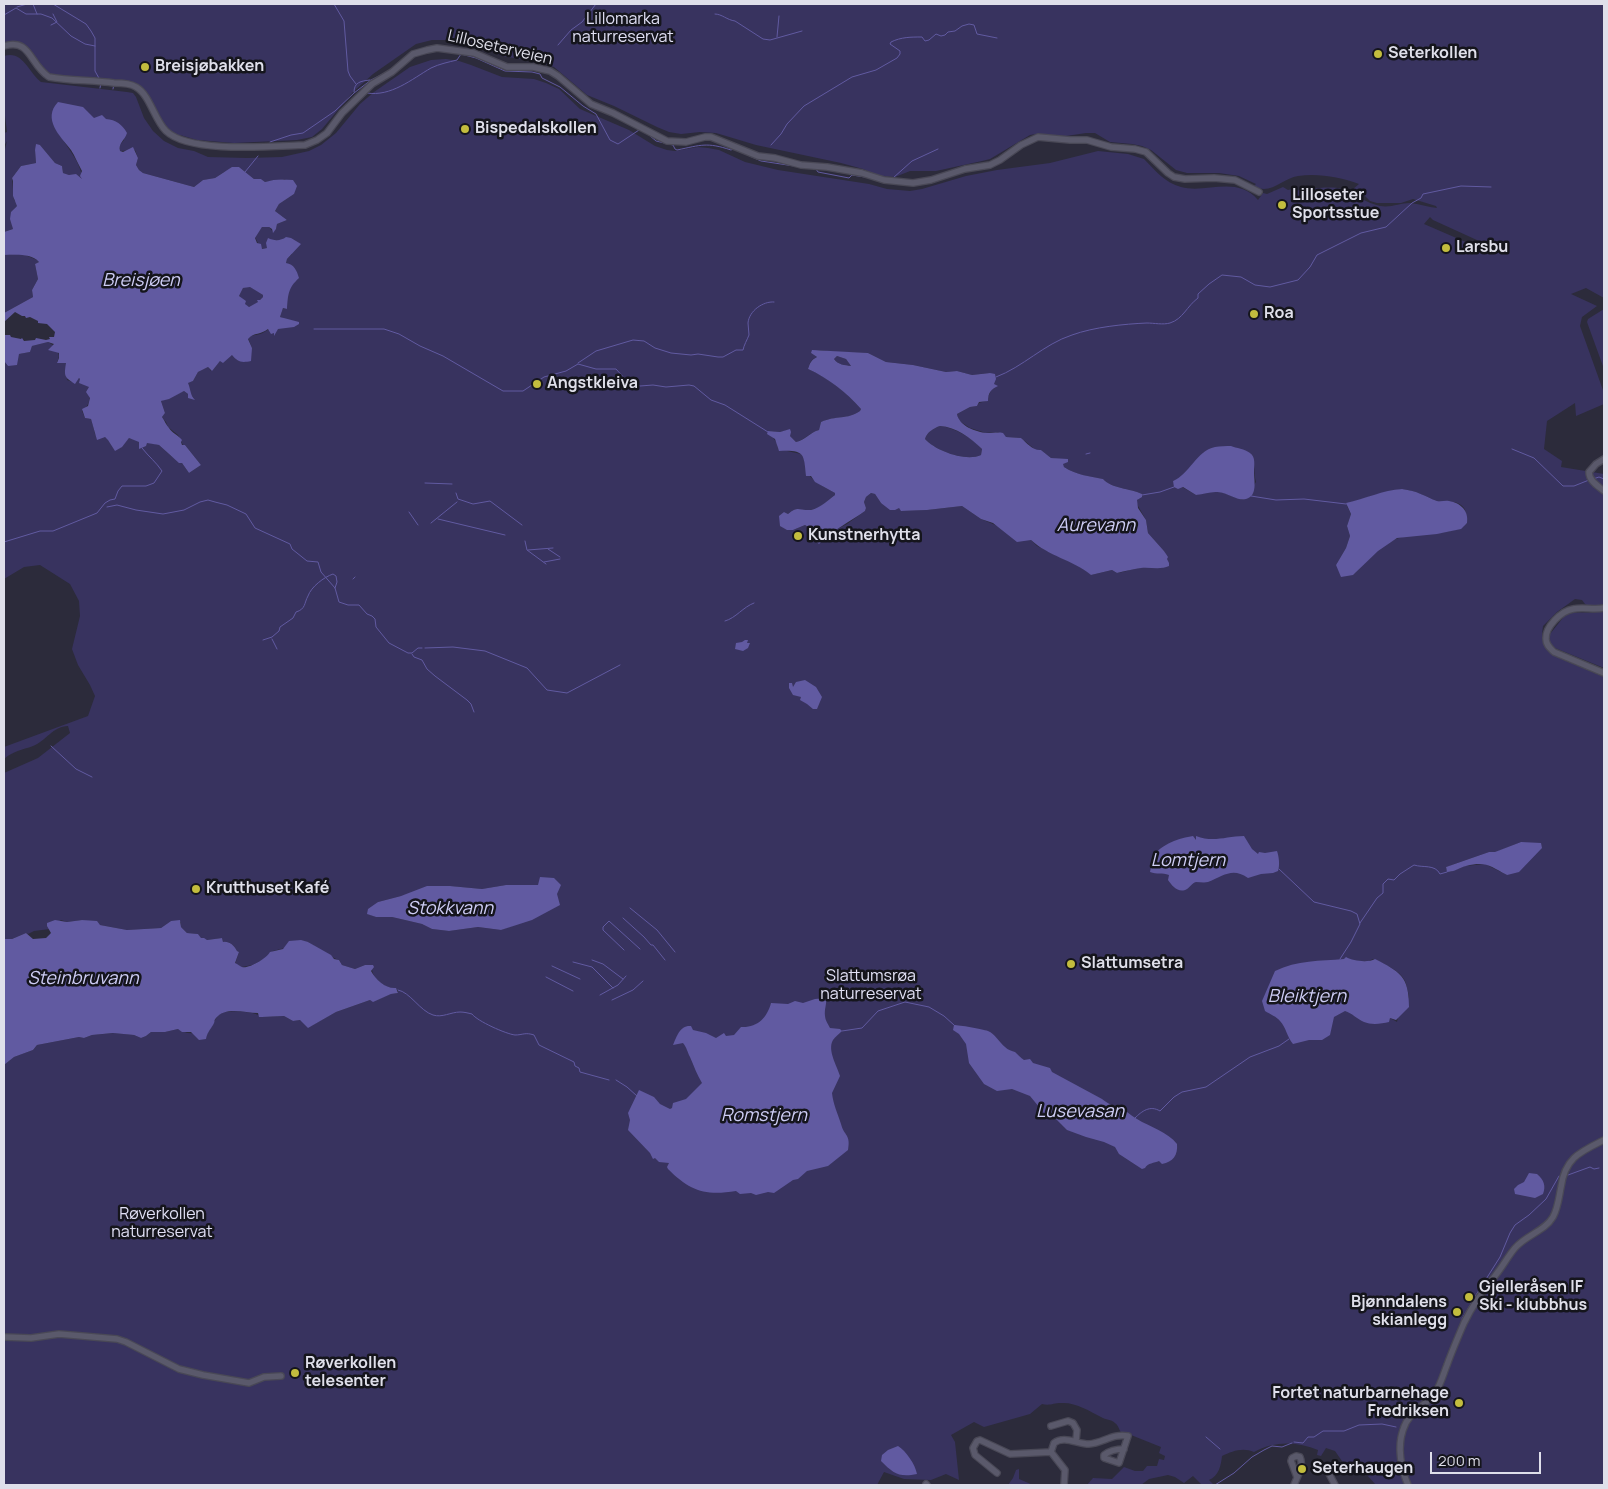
<!DOCTYPE html>
<html>
<head>
<meta charset="utf-8">
<style>
	body { margin:0 }
	#map { position:relative; width:1608px; height:1489px; overflow:hidden; background:#2c2b3b; font-family:Manrope,sans-serif }
	canvas { display:block }
	.frame { position:absolute; inset:0; border:5px solid #dfdfea; pointer-events:none }
	.scale { position:absolute; left:1430px; top:1452px; width:111px; height:22px; box-sizing:border-box; border:2px solid #dfdfea; border-top:0; padding-left:6px; font-size:15px; line-height:18px; white-space:nowrap; color:#dfdfea; -webkit-text-stroke:4px #15151c; paint-order:stroke }
</style>
</head>
<body>
<div id="map">
<canvas width="1608" height="1489"></canvas>
<div class="frame"></div>
<div class="scale">200 m</div>
</div>
<script>
const ctx = document.querySelector('canvas').getContext('2d');
ctx.lineJoin = 'round';
function fillPath(path, color) { ctx.fillStyle = color; ctx.fill(path, 'evenodd'); }
function stroke(path, color, width, dash) { ctx.strokeStyle = color; ctx.lineWidth = width; ctx.lineCap = dash ? 'butt' : 'round'; ctx.setLineDash(dash || []); ctx.stroke(path); }
function write(font, color, halo, rows, align = 'center') {
  ctx.font = font + ' Manrope,sans-serif'; ctx.lineWidth = 5; ctx.setLineDash([]); ctx.textBaseline = 'middle'; ctx.strokeStyle = halo; ctx.fillStyle = color; for (const [text, x, y, turn = 0] of rows) {
    ctx.save(); ctx.translate(x, y); ctx.rotate((+turn || 0) * Math.PI / 180); ctx.textAlign = isNaN(turn) ? turn : align; if (halo) ctx.strokeText(text, 0, 0); ctx.fillText(text, 0, 0); ctx.restore();
  }
}
fillPath(new Path2D(`
	M4,4H1604V298L1586,288L1571,294L1597,306L1582,317L1580,326L1604,393V404L1576,416L1575,403L1547,421L1544,449L1562,461L1561,467L1604,474V604L1590,607L1585,604L1582,600L1575,599L1557,612L1543,626L1542,634L1543,640L1552,653L1559,658L1604,677V1485H1376L1355,1462L1344,1464L1335,1451L1326,1448L1321,1456L1317,1455L1318,1450C1297,1441 1274,1441 1254,1452C1243,1447 1232,1451 1222,1456C1221,1465 1219,1476 1209,1480L1214,1485H1202L1193,1476L1184,1483L1175,1477L1168,1475L1149,1479L1141,1485H1087L1093,1478L1112,1479L1124,1467L1135,1471H1143L1147,1466H1157L1159,1459L1164,1460L1165,1456L1159,1453L1161,1447L1131,1435L1121,1433C1119,1429 1118,1425 1115,1423C1111,1419 1106,1420 1101,1417C1089,1411 1076,1402 1061,1403C1053,1403 1050,1406 1042,1404L1030,1414L984,1427L974,1422L951,1435L955,1442L959,1480L946,1474L931,1480L904,1479L884,1472L877,1485H4V1065L14,1057L33,1050L37,1045L79,1037L84,1038L92,1035L114,1033L134,1035L141,1038L146,1036L151,1032H165L178,1029L187,1033L207,1034C211,1028 215,1018 220,1014C227,1009 256,1011 262,1017L284,1016L293,1021L300,1020L311,1026L336,1012L370,1000L373,1001L391,994L398,993V990C387,988 373,981 372,969L365,965L355,969L342,965L339,960C334,959 314,946 308,942L273,951L267,958L252,965L242,967L235,964L239,952L237,951C234,945 229,941 223,942L222,938L207,940L201,939L198,934L187,933L181,927V922L171,921L161,928L127,930L100,925L82,920L67,922L61,920L49,928L50,929L34,931L28,934L26,933L12,939H4V773L38,758L70,733L68,726C53,726 46,741 33,746C22,750 13,751 4,759V747L88,716L95,696L90,685L78,665L72,649L80,616L79,601L70,584L40,565L24,567L4,579V361L8,366L19,354L30,352L32,346L48,342C56,346 62,354 57,362L66,363L67,380L75,383L79,378L90,387C90,398 91,404 82,411L85,418L91,419L94,429L95,434L105,437L120,448L129,438L159,445L171,456L182,463L189,473L201,465L185,445H183L178,435L168,427L166,422L162,417L165,413L161,401L184,391L194,399L190,393L187,383L193,381L198,372L208,367L211,371L220,361L232,355L252,348L248,338C253,334 254,336 260,334C267,332 276,323 283,318L280,317L283,308L287,309V295L291,285L286,263L287,259L292,254L283,240H273L267,248L261,249L255,237L262,227H269L273,232L276,229L277,224L287,220L275,211L279,204L294,194L285,179C278,181 272,180 265,182L261,179H254L239,167L224,172L215,178L203,180L194,187L143,173L139,170L136,165L138,158L135,150L120,151V145L124,140L111,120L94,119L54,126C64,144 80,159 83,180L63,173L62,166L55,163L40,145L35,150L36,163L21,166L12,178L14,200L17,203V206C8,214 12,219 13,229L4,232V153L7,141L4,146V133L7,132L4,108V56C23,50 29,73 41,82L127,92L133,93L136,97L144,118L153,131L164,141L178,148L194,151L208,157L247,158L282,157L309,151L321,145L336,133L360,104L374,92L410,67L431,60L446,59L459,61L471,65L502,77L534,79L546,83L559,89L580,109L629,130L655,146L667,150L675,151L698,147L708,148L719,150L745,162L778,170L869,184L887,189L910,191L922,189L966,176L997,170L1050,163L1098,151L1128,154L1144,159C1155,170 1165,183 1181,187C1206,194 1237,175 1258,200L1263,193L1267,194L1283,187L1288,190L1292,189V191C1302,190 1332,185 1341,189C1354,194 1366,203 1380,206C1391,208 1400,203 1410,203C1419,204 1428,207 1437,208L1436,206L1413,199L1401,203H1377L1370,201L1363,194L1353,189L1359,184C1340,177 1318,173 1298,176C1283,178 1270,196 1254,186L1256,184L1239,176L1219,173H1187L1176,170L1151,150L1142,146L1132,144L1110,142L1095,133H1086L1066,136L1036,134L1030,135L990,159L982,161L936,171H910L895,177L879,176L863,169L841,163L756,145L716,133L700,132L681,134L669,132L657,127L614,106L587,95L554,67L538,62L502,56L465,41L448,40H432L416,44L373,74L353,92L322,129L312,137L297,140L234,143L197,140L180,135L178,136L166,129L142,89L48,74C43,68 38,62 33,56C23,43 22,38 4,44ZM1430,217L1433,220L1490,246L1489,247L1491,253L1424,224ZM819,350L835,352L868,353L886,362L913,365L946,372L957,371L972,375L990,373L994,384L988,397V399L986,401L979,403L977,406L970,407L957,414L958,419L961,422L970,428L986,433L998,432L1006,437L1021,438L1037,451L1041,450L1051,458L1061,460L1064,463L1062,464L1064,467C1076,475 1088,476 1103,479C1112,489 1130,488 1142,494L1137,500V504L1146,520L1148,533L1164,551L1167,559L1162,568C1148,564 1132,570 1117,573L1112,570L1091,575L1083,568L1037,546L1031,540L981,519L962,506L927,510L902,511L899,508L881,503L875,494L871,493L866,497L864,502L866,508L865,511L847,524L828,534L813,533V530L805,525L793,530L783,527L784,512L788,514C798,505 800,511 810,510C820,509 828,500 835,495V493C825,487 810,481 806,469C805,464 805,459 801,454L778,449L777,443L768,431L780,432L790,430V436L796,442C805,440 810,432 819,430L821,422C836,415 847,420 860,411L861,409C846,392 829,378 808,369C810,363 810,360 817,357L811,353ZM1204,452L1250,453C1256,462 1253,472 1256,482L1243,500L1221,492L1208,491L1196,495L1182,487L1178,488L1173,481L1181,478ZM1402,489C1417,491 1424,496 1437,501C1445,503 1458,499 1464,508C1466,511 1467,519 1467,523C1448,538 1421,531 1399,538C1382,543 1365,563 1353,575L1336,565L1346,548L1350,536L1347,526L1351,514L1347,506C1364,497 1383,493 1402,489ZM1521,842L1507,875L1485,864L1465,866L1450,872L1446,869V867L1489,852L1494,853ZM506,885H538L514,925L501,930L478,927L449,931L432,929L422,924L405,920L392,917H376L368,914L378,902L401,896L450,886L482,889ZM1373,959C1384,964 1401,971 1405,981C1407,986 1408,992 1409,997L1398,1017L1397,1022L1390,1018L1389,1020L1370,1023L1355,961H1369Z
	M23,254L37,260L39,262L35,264L38,279L32,290L33,297L4,313V255Z
	M249,286L263,295V297L257,303L249,307L246,306L239,296L243,288Z
	M1604,309V369L1587,322L1588,319Z
	M837,356L846,359L851,366C845,365 838,365 834,359Z
	M940,426C956,428 972,438 982,449L981,455C966,462 936,451 925,439C927,432 934,428 940,426Z
	M1604,611V668L1555,648L1550,643V634L1566,614C1579,611 1592,614 1604,611Z
	M1019,1469V1479L1033,1485H1008L1013,1478L1016,1470Z`), '#38335f');
fillPath(new Path2D(`
	M58,102L83,107L94,118L102,115L106,119C116,120 122,124 127,133C125,140 118,143 120,151L123,152L133,147L138,158L136,165L139,170L143,173L194,187L203,180L215,178L232,167H239L254,179H261L265,182C274,179 283,179 293,180L297,186L294,194L279,204L275,211L287,220L277,224L276,229L273,233L272,229L269,227H262L255,238L257,243L261,244L262,249L267,248L266,243L268,238C274,241 281,241 286,237L291,238L301,244L287,259L286,263C294,264 297,271 299,278C288,288 288,295 287,309L283,308L280,317L299,322V324L294,327L278,329L274,336V333L271,334L268,329C261,335 254,332 248,339L252,348L251,361C241,363 238,362 232,355L223,363L220,361L212,371L208,367L198,372L193,381L188,383C191,390 190,395 195,400L188,398V394L184,391L169,399L161,401L165,413L162,417C165,421 166,425 169,428C172,433 178,435 182,440L181,442L182,445H185L201,465L189,473L182,463H179L159,445L147,443L146,446L139,449V442L129,438L122,447L115,451L108,440L105,437L97,440L91,419L85,418L82,409L88,406L90,398L86,392L89,387L79,383L80,379L79,378L75,384C64,377 64,376 66,363H57L59,358V353L48,350L54,344L48,342L32,346L30,352L19,354L17,365L8,366L4,361V335H10L11,337L21,339L22,338L24,341L35,340L36,338L46,340L50,339L49,337H54L55,332L47,324L38,323V321L30,317L26,318L25,316H22L15,312L4,322V313L33,297L32,290L38,279L35,264L39,262C31,253 16,255 4,255V232L13,229L10,219L11,212L17,206L13,196V181L12,178L21,166L36,163L35,150L36,144L40,145L55,163L62,166L63,173L69,175L76,174L82,179L80,176L82,171C78,164 75,156 71,150C60,136 42,119 58,102ZM250,287L263,295V297L260,300H257L258,302L249,307L245,304L246,301L239,296L243,288Z
	M812,350L868,353L886,362L913,365L946,372L957,371L972,375L990,373L995,374L996,379L994,384L998,386C991,389 988,393 988,401L979,402L977,406L970,407L957,414C959,426 976,432 987,433C993,433 998,432 1003,433L1006,437L1021,438C1027,443 1033,451 1041,450L1051,458L1068,459V462L1063,464L1064,467C1076,475 1089,476 1103,479C1112,489 1130,488 1142,494V497L1137,500L1138,508L1146,520L1148,533L1164,551L1168,557L1167,559L1169,563V566C1161,570 1150,567 1141,568C1133,569 1125,571 1117,573L1112,570L1091,575C1073,560 1048,556 1031,540L1017,542L993,523L981,519L962,506L927,510L901,511L899,508L895,510H890L881,503L875,494L871,493L866,497L864,502L866,508L865,511C850,522 832,530 819,544L813,538V530L805,525L793,530H787L780,526L779,516L784,512L788,514C798,505 800,511 811,510C820,508 828,500 835,495V493L815,482L811,476H806C804,453 804,450 779,451L775,439L767,434L768,431L780,432L790,429L791,432L790,436L796,442C806,440 810,432 819,430L821,422C836,415 847,420 860,411L861,409C846,392 828,378 808,369C810,363 811,360 817,357L811,353ZM837,356L846,359L851,366C845,365 838,365 834,359ZM940,426C956,427 971,438 982,449L981,455C966,462 936,451 925,439C927,432 934,428 940,426Z
	M1231,446C1236,448 1245,449 1250,453C1256,457 1254,465 1254,472C1254,480 1258,496 1246,499C1239,501 1230,495 1223,493C1213,490 1206,494 1196,495L1183,487L1178,489L1174,487L1173,481C1190,474 1196,451 1215,447C1220,446 1226,446 1231,446Z
	M1402,489C1418,491 1424,496 1437,501C1441,502 1445,500 1449,501C1461,503 1469,511 1467,523L1461,529L1437,534L1397,538L1378,551L1353,575L1341,577L1336,565L1346,548L1350,536L1347,526L1351,514L1346,503C1365,499 1383,490 1402,489Z
	M745,640H748L747,643H750L748,648L743,651L735,649L736,643L742,642Z
	M805,680L816,687L822,697L817,709H813L807,704L800,700L801,697L793,695L789,688V683H792L793,687L796,682Z
	M1193,836L1196,840V836C1214,843 1226,836 1244,836L1252,849L1258,854L1259,852L1265,853L1277,851C1279,857 1280,865 1278,871L1273,873L1261,874L1248,878C1232,867 1224,876 1208,882C1204,883 1200,882 1196,882C1192,883 1190,887 1187,889C1179,894 1172,886 1168,880L1169,875C1162,872 1157,875 1150,872C1151,867 1152,861 1154,856C1161,844 1180,838 1193,836Z
	M1521,842L1541,843L1542,848L1519,872L1507,875C1490,866 1486,861 1466,866C1459,868 1454,872 1447,872L1446,867L1489,852H1495Z
	M540,877L554,878L561,885L557,894L560,905L532,920L501,930L478,927L449,931L432,929L422,924L405,920L392,917H376L367,914L368,909L378,902L401,896L427,886H450L482,889L506,885H538Z
	M55,920L67,922L82,920L97,921L100,925L127,930L161,928L171,921L180,920L181,927L187,933L198,934L201,938H204L207,940L222,938L223,942C229,941 234,945 237,951L239,952L235,963C238,964 239,966 242,967C249,969 267,958 270,952L283,949L289,941L301,940L308,942L331,955L334,959L339,960L342,965L355,969L365,965H373L374,967L371,971C376,980 386,989 396,988L398,993L391,994L373,1002L370,1000L336,1012L308,1028L300,1020L293,1021L284,1016L262,1017H259L258,1013C245,1013 226,1006 216,1018C213,1022 216,1020 213,1025C210,1030 207,1033 206,1039L199,1040L191,1032H182L178,1029L165,1032H151L146,1036L141,1038L134,1035L113,1033L92,1035L84,1038L79,1037L37,1045L33,1050L14,1057L4,1065V939H12L26,933L33,939L46,938L51,933L47,926V923Z
	M1346,957C1353,961 1368,963 1375,959C1400,972 1409,976 1409,1007L1396,1020L1390,1018L1389,1022C1381,1024 1371,1025 1364,1022C1357,1019 1352,1013 1345,1011L1334,1017L1330,1035L1322,1040H1309L1293,1044C1287,1037 1286,1027 1280,1021C1277,1017 1270,1014 1265,1011L1262,1001L1275,971C1297,960 1320,961 1344,959Z
	M826,998C827,1004 824,1009 825,1016C825,1020 828,1024 830,1028L840,1029L842,1031C839,1034 835,1037 833,1040C827,1050 837,1066 840,1076L832,1093C833,1104 838,1114 841,1124C844,1136 851,1134 848,1150L828,1166L807,1171L798,1179L793,1180L774,1193L768,1192L756,1195L751,1193L740,1194L736,1191C705,1196 690,1191 668,1169L667,1167L669,1163L659,1162L655,1158L653,1159L650,1153L628,1130L630,1120L628,1113L639,1090L654,1097L660,1104L670,1109L672,1108L673,1103L686,1099L702,1083C697,1075 694,1066 690,1057C687,1051 687,1048 683,1043L673,1045C677,1036 680,1025 691,1026L693,1030L706,1033L716,1038L724,1033L726,1036L734,1035L741,1027C757,1028 767,1018 771,1003L788,1004L795,1001L803,1003L815,999Z
	M954,1025C959,1025 982,1029 988,1031C995,1034 999,1042 1005,1047C1008,1050 1012,1051 1015,1052C1017,1054 1021,1058 1024,1060L1030,1059L1033,1063L1050,1068L1052,1072L1102,1099C1110,1106 1119,1107 1127,1112C1130,1114 1133,1117 1137,1119C1150,1127 1168,1132 1177,1144C1178,1155 1173,1162 1162,1164L1159,1161C1154,1163 1148,1163 1145,1168L1142,1169L1119,1154L1115,1147L1104,1142L1086,1137L1067,1130L1053,1116L1044,1113L1030,1096L1012,1089L997,1091L984,1084L969,1063L966,1044L959,1034L953,1030Z
	M1529,1173L1537,1174C1544,1180 1546,1186 1543,1194L1535,1198L1515,1194L1514,1189L1518,1185L1524,1182Z
	M898,1446C906,1451 915,1464 917,1474C899,1478 893,1473 881,1461L882,1455L888,1450Z`), '#615aa1');
stroke(new Path2D(`
	M33,4L37,14
	M53,4L86,24L91,31L95,38V71L100,80
	M334,4L344,21L348,71L350,76L356,84
	M17,7L27,4
	M715,14C722,14 727,20 735,21L763,39L770,40L802,31
	M4,15L16,8L26,14H41L52,18L71,36L85,44L95,46
	M51,25L57,22L53,14
	M777,37L779,16
	M558,45L571,30L582,22L596,4
	M100,88L101,83
	M113,89L114,84
	M354,92C354,82 361,81 370,80
	M367,93C391,97 412,79 431,68C439,64 449,62 457,60L461,54L476,58L505,71L532,72L540,74L542,78L560,87L583,106L596,114L610,140L618,144L639,130
	M649,135L656,141L673,145L675,149L677,150C701,145 707,142 731,150L733,149
	M270,142L291,135L303,133L335,111L354,93L371,80L387,72
	M771,145L781,134L787,124L804,106L852,77L876,70L897,58L900,54V51L890,44L891,42C901,37 911,37 922,37L925,41L929,40L936,34L941,36L945,35L948,32L955,31L962,26L969,24L974,25L977,34L997,38
	M741,152L761,161L794,166
	M816,169L818,172L849,178L852,175L865,177
	M245,172L258,156
	M893,178L912,161L938,149
	M314,329H384L399,334L420,346L443,356L503,391H523L544,377L566,371L578,364L596,369H616L627,381L640,386L653,385L666,387L689,385L694,386L711,400L725,405L768,432
	M578,363L596,351L633,340L644,341L655,348L671,353L691,355L698,354L718,357H723L736,350H743C744,345 747,340 749,335C749,331 748,327 748,323C749,311 763,301 774,302
	M996,377C1023,367 1044,344 1072,335C1094,327 1124,324 1147,323C1154,323 1163,325 1170,323C1183,319 1187,306 1198,298V294L1209,284L1222,275L1241,277L1255,285L1270,287L1298,280L1310,267L1317,255L1361,233L1386,227L1412,203L1421,198L1423,194L1461,186L1491,187
	M1512,449L1534,458L1563,486H1574L1589,480
	M1086,454L1090,453
	M1593,479L1599,477L1604,479
	M425,483L452,484
	M456,493L458,499L473,504L490,501L522,525
	M1142,495L1160,492L1174,487
	M1251,496L1276,500L1304,499L1346,504
	M107,507L117,505L136,510L163,514L184,510L200,502L208,500L215,502L227,505L246,514L255,528L290,544L292,549L307,561L318,562L321,572L335,588L339,602L348,605H359L367,614L372,616L375,619L376,627L389,643L408,653H412L418,648H422
	M409,512L418,525
	M438,519L505,535
	M431,523L457,502
	M525,541L527,550L546,564
	M4,542L40,531H53L97,513L105,503L110,500L115,499L118,491L122,486H146L154,483L162,471C156,462 149,457 142,448
	M548,549L560,557
	M528,550L553,548
	M544,562L560,559
	M353,579L355,577
	M725,621C736,618 743,607 754,603
	M272,639L277,649
	M263,640L272,637L279,631L280,627L293,618L296,612C306,609 304,603 308,596C311,587 324,577 333,574L336,576L337,582L335,588
	M425,648L453,647L485,651L527,668L547,690L567,693L620,665
	M412,654L414,657L422,660L427,669L435,676L467,700L471,704L474,712
	M51,746L76,769L92,777
	M1279,869L1314,902L1351,911L1357,914L1360,924L1351,942L1340,959
	M630,908L657,930L675,952
	M623,918L644,937L651,945H653L665,960
	M1360,923L1377,898L1383,893V884L1388,879L1394,880L1400,874L1414,865C1423,868 1435,864 1440,874L1447,872
	M624,950L603,930V927L609,921L640,949
	M592,960L603,964L623,979
	M573,962L592,967L613,988
	M552,966L580,979
	M546,977L573,991
	M398,990C410,992 420,1011 433,1015C442,1018 451,1012 460,1012C464,1012 468,1013 472,1014C477,1021 506,1034 515,1035C523,1035 525,1032 534,1035L539,1045L574,1062L575,1066L579,1068L580,1072L609,1080
	M600,995L618,985L626,976
	M612,1000L633,990L643,981
	M842,1031L862,1028L878,1011L905,1002L929,1007L944,1016L954,1025
	M616,1080L627,1087L637,1096
	M1135,1118C1142,1111 1150,1105 1160,1111L1174,1097L1182,1092L1206,1087L1250,1057L1279,1046L1289,1039
	M1568,1175L1590,1167L1594,1169L1599,1168
	M1462,1319L1476,1295L1500,1257L1510,1233L1515,1225L1529,1215L1546,1199L1559,1176
	M1206,1437L1220,1449
	M1294,1442L1303,1443L1308,1437H1314L1323,1431H1344L1359,1425L1382,1424L1396,1427
	M1215,1485L1234,1473L1252,1457L1264,1450L1272,1446L1282,1447L1292,1443`), '#615aa1', 1);
const minor = new Path2D(`
	M4,46C31,38 29,64 49,77C70,81 92,80 114,83C121,83 130,83 136,87C150,95 154,119 166,131C190,154 273,146 305,145L317,140L327,133L342,113L372,84L392,72L413,54L427,50L437,48L474,53L507,67H533L550,71L558,76L591,104L613,113L667,141L686,142L705,137H711L758,156L775,158L801,165L827,167L862,173L884,180L913,183L931,180L965,169L990,165L1000,160L1021,145L1038,137L1070,140H1087L1111,147L1135,149L1146,152L1168,173L1174,177L1185,179L1214,178L1235,180L1259,192
	M1604,459L1596,464L1589,472C1589,481 1598,486 1604,491
	M1604,608C1594,610 1583,607 1573,609C1561,611 1545,627 1546,639C1546,645 1550,648 1554,652L1604,673
	M4,1337L31,1338L59,1334L117,1339L126,1342L179,1369L203,1375L249,1383L264,1377L281,1376
	M1051,1426L1068,1421L1073,1423L1077,1430L1076,1441
	M1051,1452L1054,1443C1064,1435 1077,1444 1089,1444C1103,1443 1113,1433 1128,1436L1119,1463L1104,1458V1455C1109,1451 1117,1449 1124,1449
	M1051,1452L1065,1470L1064,1485
	M1326,1468L1335,1485
	M997,1473L975,1455L973,1448L977,1441L980,1440L1010,1454L1051,1452
	M926,1484L927,1485
	M1294,1485C1297,1477 1304,1466 1300,1457L1296,1456L1292,1458L1291,1461L1297,1477
	M1408,1485C1401,1469 1397,1447 1403,1430C1409,1410 1425,1407 1435,1393C1441,1384 1443,1375 1447,1365C1452,1351 1458,1337 1464,1323C1473,1304 1485,1289 1498,1272C1504,1264 1509,1255 1515,1248C1526,1235 1545,1231 1553,1217C1558,1208 1559,1197 1561,1187C1565,1158 1580,1152 1604,1140`);
stroke(minor, '#494856', 8);
stroke(minor, '#5a596b', 5.5);
for (const [x, y, r, color] of [
	[1378,54,5,"#c3bd3e"],
	[145,67,5,"#c3bd3e"],
	[465,129,5,"#c3bd3e"],
	[1282,205,5,"#c3bd3e"],
	[1446,248,5,"#c3bd3e"],
	[1254,314,5,"#c3bd3e"],
	[537,384,5,"#c3bd3e"],
	[798,536,5,"#c3bd3e"],
	[196,889,5,"#c3bd3e"],
	[1071,964,5,"#c3bd3e"],
	[1469,1297,5,"#c3bd3e"],
	[1457,1312,5,"#c3bd3e"],
	[295,1373,5,"#c3bd3e"],
	[1459,1403,5,"#c3bd3e"],
	[1302,1469,5,"#c3bd3e"]
]) { const dot = new Path2D(); dot.arc(x, y, r, 0, 2 * Math.PI); ctx.fillStyle = color; ctx.fill(dot); stroke(dot, '#15151c', 2); }
write('16px', '#e1e0f5', '#15151c', [
	["Lillomarka",623,20],
	["naturreservat",623,38],
	["Slattumsrøa",871,977],
	["naturreservat",871,995],
	["Røverkollen",162,1215],
	["naturreservat",162,1233]
]);
write('16px', '#dfdfea', '#15151c', [
	["Lilloseterveien",500,48,13]
]);
write('bold 16px', '#dfdfea', '#15151c', [
	["Seterkollen",1388,54],
	["Breisjøbakken",155,67],
	["Bispedalskollen",475,129],
	["Lilloseter",1292,196],
	["Sportsstue",1292,214],
	["Larsbu",1456,248],
	["Roa",1264,314],
	["Angstkleiva",547,384],
	["Kunstnerhytta",808,536],
	["Krutthuset Kafé",206,889],
	["Slattumsetra",1081,964],
	["Gjelleråsen IF",1479,1288],
	["Ski - klubbhus",1479,1306],
	["Bjønndalens",1447,1303,"right"],
	["skianlegg",1447,1321,"right"],
	["Røverkollen",305,1364],
	["telesenter",305,1382],
	["Fortet naturbarnehage",1449,1394,"right"],
	["Fredriksen",1449,1412,"right"],
	["Seterhaugen",1312,1469]
], 'left');
write('italic 18px', '#cecdf5', '#15151c', [
	["Breisjøen",141,281],
	["Aurevann",1096,526],
	["Lomtjern",1188,861],
	["Stokkvann",450,909],
	["Steinbruvann",83,979],
	["Bleiktjern",1307,997],
	["Lusevasan",1080,1112],
	["Romstjern",764,1116]
]);
</script>
</body>
</html>
